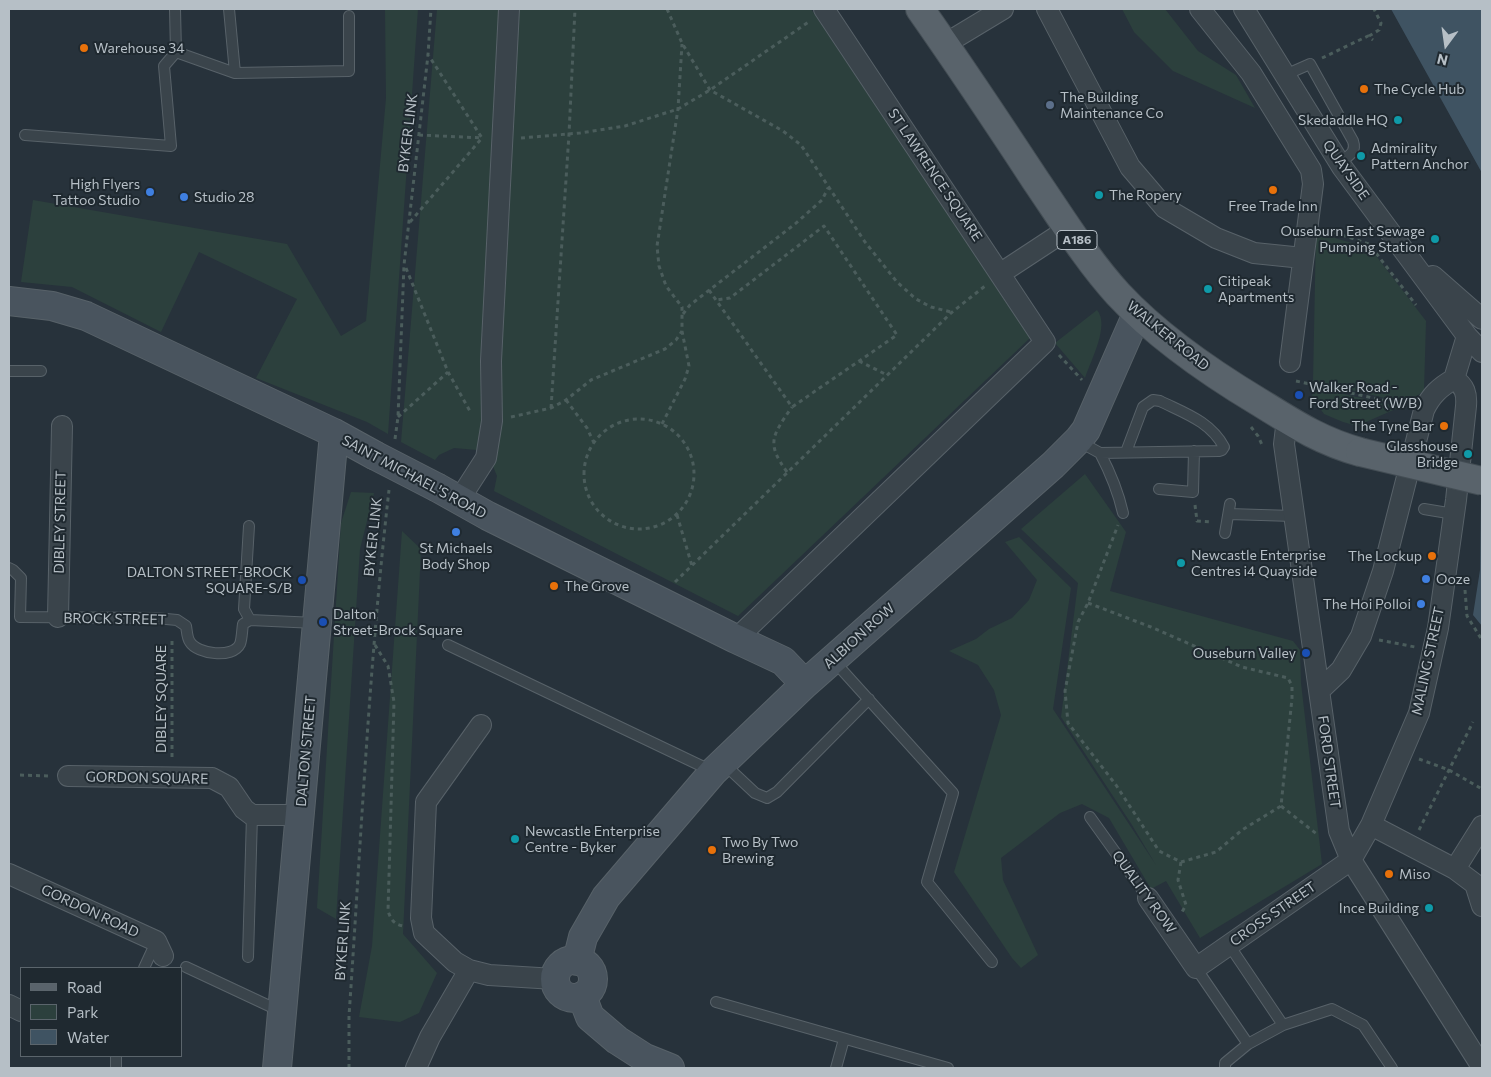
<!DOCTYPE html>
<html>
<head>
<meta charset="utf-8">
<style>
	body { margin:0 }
	#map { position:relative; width:1491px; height:1077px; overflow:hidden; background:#27323b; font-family:Commissioner,sans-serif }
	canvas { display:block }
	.frame { position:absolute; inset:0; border:10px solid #b6bfc6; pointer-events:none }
	.legend { position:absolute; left:20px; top:967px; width:162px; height:90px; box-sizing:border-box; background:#1f2930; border:1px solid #5b656c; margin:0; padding:6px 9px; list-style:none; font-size:15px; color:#b6bfc6 }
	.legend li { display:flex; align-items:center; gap:10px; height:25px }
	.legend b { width:25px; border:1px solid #5b656c }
	.north { position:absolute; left:1421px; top:20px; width:50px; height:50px; -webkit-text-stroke:4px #1f2930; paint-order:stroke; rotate:194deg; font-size:14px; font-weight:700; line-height:20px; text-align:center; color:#b6bfc6 }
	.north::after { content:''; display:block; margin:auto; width:18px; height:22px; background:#b6bfc6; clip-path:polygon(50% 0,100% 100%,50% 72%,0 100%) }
</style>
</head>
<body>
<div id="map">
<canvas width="1491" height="1077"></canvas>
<div class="frame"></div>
<ul class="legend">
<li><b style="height:6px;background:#59636b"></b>Road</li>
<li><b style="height:14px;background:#2c403d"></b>Park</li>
<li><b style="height:14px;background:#3f5362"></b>Water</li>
</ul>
<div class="north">N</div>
</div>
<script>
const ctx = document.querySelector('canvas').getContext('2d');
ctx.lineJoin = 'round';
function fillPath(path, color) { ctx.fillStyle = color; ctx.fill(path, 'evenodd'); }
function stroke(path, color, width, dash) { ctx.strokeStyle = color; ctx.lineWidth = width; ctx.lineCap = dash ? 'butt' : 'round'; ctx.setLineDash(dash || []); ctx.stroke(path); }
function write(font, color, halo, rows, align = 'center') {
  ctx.font = font + ' Commissioner,sans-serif'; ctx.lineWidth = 4; ctx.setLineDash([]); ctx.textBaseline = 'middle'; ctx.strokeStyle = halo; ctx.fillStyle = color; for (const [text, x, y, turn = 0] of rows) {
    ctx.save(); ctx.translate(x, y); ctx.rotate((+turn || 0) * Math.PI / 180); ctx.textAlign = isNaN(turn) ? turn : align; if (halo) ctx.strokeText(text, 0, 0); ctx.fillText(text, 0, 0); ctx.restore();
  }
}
fillPath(new Path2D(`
	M385,9H418L388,434L367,422L256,378L297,299L199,252L161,332L72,287L21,282L33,200L287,244L341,336L366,321L386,98Z
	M437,9H811L1030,338L738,616L494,491L497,476L492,464L477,450L454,448L439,455L435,460L401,442Z
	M1122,9H1165L1198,51L1236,75L1255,108L1173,71L1134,32Z
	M1316,231L1338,239L1370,248L1426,321L1424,391L1406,403L1313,381Z
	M1097,310C1110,325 1091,360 1085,378L1055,343Z
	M1313,387L1400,407L1357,426L1343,422L1324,414L1312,397Z
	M1085,474L1126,532L1110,591L1293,641L1300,650L1301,683L1322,864L1200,938L1166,881L1151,889L1109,818L1082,804L1060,813L1001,858L1003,880L1038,955L1021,968L1012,958L954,872L1001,715L994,690L978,665L949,651L976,639L989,629L1012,618L1029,600L1037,580L1005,542L1019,537L1071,588L1053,709L1156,865L1132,825L1061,717L1078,583L1021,529Z
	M351,492L374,493L360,549L336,919L317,908L341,523Z
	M402,531L421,549L403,934L437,973L419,1013L400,1022L359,1017L372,946Z`), '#2c403d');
fillPath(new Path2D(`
	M1391,9H1482V173Z
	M1482,421V626L1473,615L1480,570Z`), '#3f5362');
const lane = new Path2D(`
	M175,9L176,52L235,73L349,71V16
	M229,9L235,73
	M1285,75L1310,64L1353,141C1357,153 1348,156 1339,163
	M25,135L171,146L164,66L176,52
	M9,371H41
	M1080,440L1089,447L1100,453L1219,451L1222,450L1224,447C1210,421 1184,413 1160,401L1153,400L1143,407L1126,452
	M1100,453C1110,472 1118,491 1123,513
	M1159,489L1193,492L1194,451
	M1424,509L1454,514
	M1229,514L1293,516
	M249,526L244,609L250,620
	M1225,533L1230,504
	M9,568L13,570L21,578L20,617L156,618L177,620L186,626C187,631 187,638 190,642C197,654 233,659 240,644C242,639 242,630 243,624L250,620L316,623
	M448,645L712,771
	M833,660L953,793L927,882L992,962
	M723,763L755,793L767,798L777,792L869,699
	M1090,817L1148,898
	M1229,945L1283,1025
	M248,957L252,815
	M186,967L280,1011
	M144,968L156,942
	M1196,968L1248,1044
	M716,1002L948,1068
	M116,1068V1056
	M836,1068L844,1039
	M1225,1068V1063L1248,1044L1283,1025L1332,1009L1363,1025L1392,1068`);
const street = new Path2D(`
	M1047,9L1130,167L1165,208L1216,238L1254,253L1303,258
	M1200,9L1251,73L1311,170L1313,184L1290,362
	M1244,9L1342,167L1467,336L1482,352
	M945,44L1003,9
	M1001,273L1068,229
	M1433,276L1482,319
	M1287,419L1284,444L1339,831L1351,860L1482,1067
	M459,500L486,458L492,421L491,361L509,9
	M58,617L62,426
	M736,639L1045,342L824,9
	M1320,690L1341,670L1361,636L1383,571L1424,410C1431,395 1440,387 1454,379
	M481,725L426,802L421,918L424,933L455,962L469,970L489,975L555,979
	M68,776L212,778L229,787L244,809L252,815H300
	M1371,825L1455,869L1475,884L1482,906
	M1455,869L1482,826
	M9,874L156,941L163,956
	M1148,898L1196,968L1351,860L1371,825L1419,713L1438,628L1456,500L1466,406C1467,394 1465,386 1454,379L1467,336
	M9,1005L21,1011
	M416,1068L430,1037L469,970`);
const secondary = new Path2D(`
	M9,301L52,306L86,316L334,433L374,455
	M438,488L488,516L736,639L783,661L805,684
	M555 979a19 19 0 1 1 38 0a19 19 0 1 1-38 0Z
	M577,961L583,937L606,897L713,772L805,684L1053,465L1079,439L1086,430L1137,314
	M582,996L590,1017L617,1040L645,1058L670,1068
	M277,1068L334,433`);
const primary = new Path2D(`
	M920,9C960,66 998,123 1036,181C1062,219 1087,260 1118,294C1158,337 1209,372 1259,402C1293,423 1320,441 1360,452`);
stroke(lane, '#586269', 12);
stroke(street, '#586269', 22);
stroke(secondary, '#586269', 30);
stroke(primary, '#434d54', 30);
stroke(new Path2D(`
	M667,9L682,43L710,90L783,131L801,145L865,242L897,282L916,299L931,307L951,312
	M1369,36L1379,30L1381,23L1374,9
	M1322,58L1368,36L1373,40
	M419,135L483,138
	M521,138L580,133L625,126L678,109L710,90L810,21
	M410,222L482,138L429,56
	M1327,230L1369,244L1416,305
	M406,268L448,372L471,413
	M709,290L716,300L792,407L897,335L824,226L730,298L716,300
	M683,314L690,305L795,224L822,200L828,188
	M1059,355L1082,380
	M859,361L887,375
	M1296,381L1405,405
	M566,400L587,428L594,443
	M551,408L569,134L575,9
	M398,417L448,372
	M511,417L551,408L566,400L591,380L665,349L676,340L682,331
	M584 474a55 55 0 1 1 110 0a55 55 0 1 1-110 0Z
	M662,424L685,379L689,366L682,331V307L666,286L659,266L657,246L678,109L682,44
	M1251,427L1258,436L1263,447
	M395,439L398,417L404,265L428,55L431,9
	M787,472C766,443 772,436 792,407
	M1195,505L1197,521L1212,522
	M677,515L692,566
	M675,582L951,313L985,286
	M1465,590L1467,616L1482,640
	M1088,603L1151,627L1242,667L1288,678L1292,686V698L1281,806L1242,830L1216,852L1181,862L1159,851L1116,785L1068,723L1065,691L1078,622L1088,603L1118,525
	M1379,640L1415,647
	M375,645L388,666L394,702L388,911C391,920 394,924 403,926
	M172,757V641
	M1419,759L1449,770L1482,789
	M20,775L49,776
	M1281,806L1318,835
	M1419,830L1473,722
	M1181,862L1178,880L1186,905L1182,912
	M349,1068V1016C361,841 369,664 389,490`), '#4b5d5c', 3, [4, 4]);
stroke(lane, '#3a444b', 10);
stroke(street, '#3a444b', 20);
stroke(secondary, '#49545e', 28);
stroke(primary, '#59636b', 28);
const secondaryBridge = new Path2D(`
	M374,455L438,488`);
const primaryBridge = new Path2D(`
	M1360,452L1482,481`);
stroke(secondaryBridge, '#586269', 30, []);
stroke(primaryBridge, '#434d54', 30, []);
stroke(secondaryBridge, '#49545e', 28);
stroke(primaryBridge, '#59636b', 28);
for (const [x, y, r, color] of [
	[84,48,5,"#e8710a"],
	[1364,89,5,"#e8710a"],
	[1050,105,5,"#5c6f8a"],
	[1398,120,5,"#0f9aa8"],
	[1361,156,5,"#0f9aa8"],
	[1273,190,5,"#e8710a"],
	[150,192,5,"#3f7fe0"],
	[1099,195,5,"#0f9aa8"],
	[184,197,5,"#3f7fe0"],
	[1435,239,5,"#0f9aa8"],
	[1208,289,5,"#0f9aa8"],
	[1299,395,5,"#1a4fb4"],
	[1444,426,5,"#e8710a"],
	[1468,454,5,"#0f9aa8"],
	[456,532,5,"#3f7fe0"],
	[1432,556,5,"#e8710a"],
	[1181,563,5,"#0f9aa8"],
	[1426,579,5,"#3f7fe0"],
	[302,580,5,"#1a4fb4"],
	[554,586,5,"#e8710a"],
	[1421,604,5,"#3f7fe0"],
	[323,622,5,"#1a4fb4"],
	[1306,653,5,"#1a4fb4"],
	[515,839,5,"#0f9aa8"],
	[712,850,5,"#e8710a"],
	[1389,874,5,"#e8710a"],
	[1429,908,5,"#0f9aa8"]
]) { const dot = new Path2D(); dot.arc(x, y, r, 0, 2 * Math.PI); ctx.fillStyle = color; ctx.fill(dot); stroke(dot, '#1f2930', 2); }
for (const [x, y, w] of [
	[1077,240,40]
]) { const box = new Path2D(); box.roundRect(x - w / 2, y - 9.5, w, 19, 4); ctx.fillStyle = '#1f2930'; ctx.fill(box); stroke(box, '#b6bfc6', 1); }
write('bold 12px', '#b6bfc6', null, [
	["A186",1077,240]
]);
write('14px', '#b6bfc6', '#1f2930', [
	["Warehouse 34",94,48],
	["The Cycle Hub",1374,89],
	["The Building",1060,97],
	["Maintenance Co",1060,113],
	["Skedaddle HQ",1388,120,"right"],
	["Admirality",1371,148],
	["Pattern Anchor",1371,164],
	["High Flyers",140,184,"right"],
	["Tattoo Studio",140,200,"right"],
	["The Ropery",1109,195],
	["Studio 28",194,197],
	["Free Trade Inn",1273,206,"center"],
	["Ouseburn East Sewage",1425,231,"right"],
	["Pumping Station",1425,247,"right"],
	["Citipeak",1218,281],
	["Apartments",1218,297],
	["Walker Road -",1309,387],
	["Ford Street (W/B)",1309,403],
	["The Tyne Bar",1434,426,"right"],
	["Glasshouse",1458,446,"right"],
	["Bridge",1458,462,"right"],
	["St Michaels",456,548,"center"],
	["Body Shop",456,564,"center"],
	["Newcastle Enterprise",1191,555],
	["Centres i4 Quayside",1191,571],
	["The Lockup",1422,556,"right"],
	["DALTON STREET-BROCK",292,572,"right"],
	["SQUARE-S/B",292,588,"right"],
	["Ooze",1436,579],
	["The Grove",564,586],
	["The Hoi Polloi",1411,604,"right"],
	["Dalton",333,614],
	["Street-Brock Square",333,630],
	["Ouseburn Valley",1296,653,"right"],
	["Newcastle Enterprise",525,831],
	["Centre - Byker",525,847],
	["Two By Two",722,842],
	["Brewing",722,858],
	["Miso",1399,874],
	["Ince Building",1419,908,"right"]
], 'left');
write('14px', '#b6bfc6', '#1f2930', [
	["BYKER LINK",408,133,-83],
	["QUAYSIDE",1346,170,55],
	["ST LAWRENCE SQUARE",935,175,56],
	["WALKER ROAD",1168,336,39],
	["SAINT MICHAEL'S ROAD",414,477,28],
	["DIBLEY STREET",60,522,-89],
	["BYKER LINK",373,537,-84],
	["BROCK STREET",115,619,1],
	["ALBION ROW",859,636,-42],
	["MALING STREET",1428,661,-78],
	["DIBLEY SQUARE",161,699,-90],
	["DALTON STREET",306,751,-85],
	["FORD STREET",1329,762,82],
	["GORDON SQUARE",147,778,1],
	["QUALITY ROW",1144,892,54],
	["GORDON ROAD",90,911,25],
	["CROSS STREET",1273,914,-35],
	["BYKER LINK",343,941,-86]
]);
</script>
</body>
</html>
